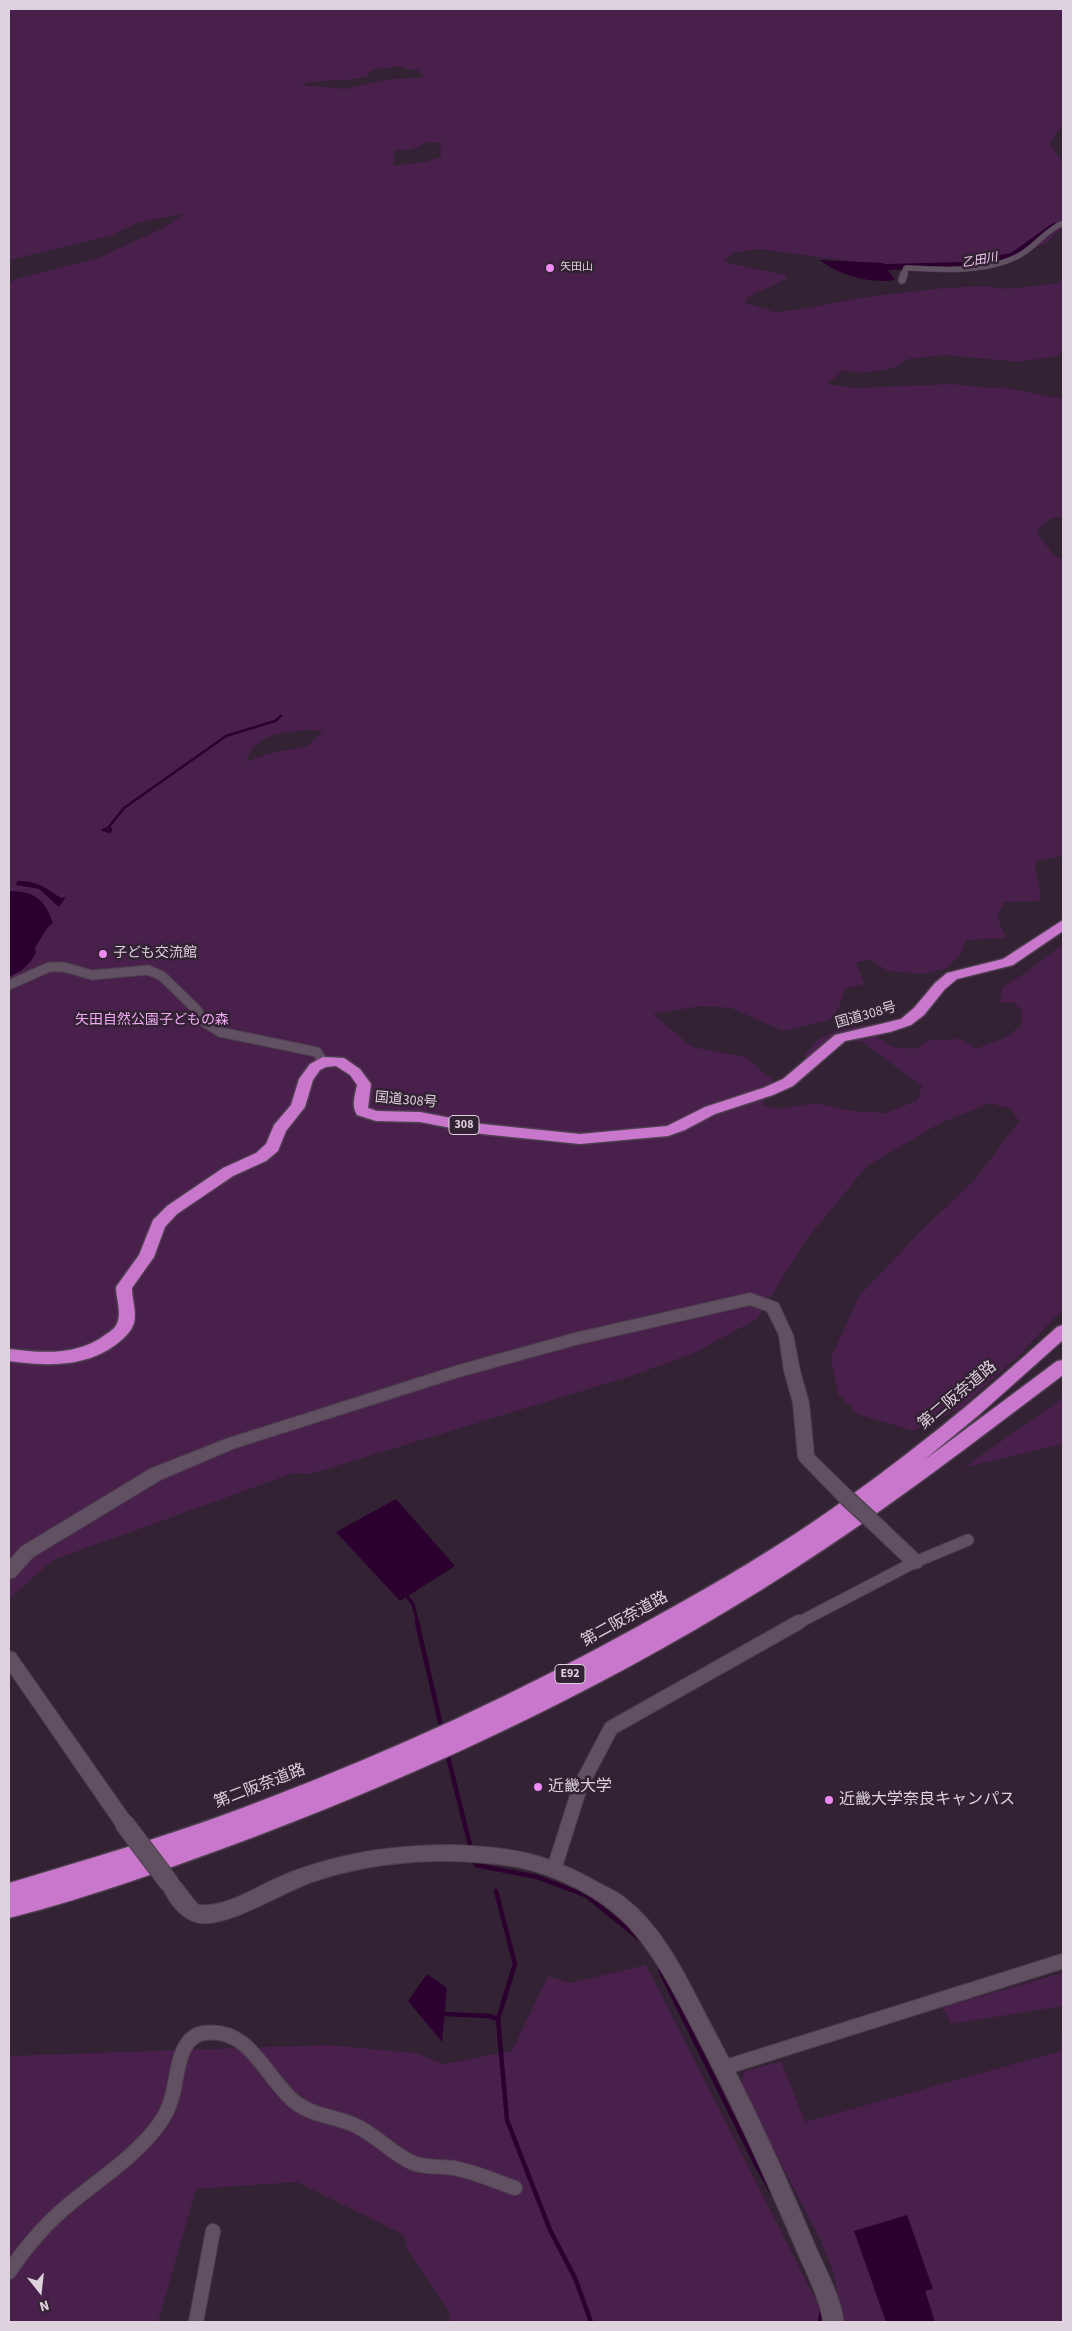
<!DOCTYPE html>
<html>
<head>
<meta charset="utf-8">
<style>
	body { margin:0 }
	#map { position:relative; width:1072px; height:2331px; overflow:hidden; background:#322233; font-family:"Source Sans 3",sans-serif }
	canvas { display:block }
	.frame { position:absolute; inset:0; border:10px solid #ddd2dd; pointer-events:none }
	.north { position:absolute; left:15px; top:2266px; width:50px; height:50px; -webkit-text-stroke:4px #322233; paint-order:stroke; rotate:164deg; font-size:14px; font-weight:700; line-height:20px; text-align:center; color:#ddd2dd }
	.north::after { content:''; display:block; margin:auto; width:18px; height:22px; background:#ddd2dd; clip-path:polygon(50% 0,100% 100%,50% 72%,0 100%) }
</style>
</head>
<body>
<div id="map">
<canvas width="1072" height="2331"></canvas>
<div class="frame"></div>
<div class="north">N</div>
</div>
<script>
const ctx = document.querySelector('canvas').getContext('2d');
ctx.lineJoin = 'round';
function fillPath(path, color) { ctx.fillStyle = color; ctx.fill(path, 'evenodd'); }
function stroke(path, color, width, dash) { ctx.strokeStyle = color; ctx.lineWidth = width; ctx.lineCap = dash ? 'butt' : 'round'; ctx.setLineDash(dash || []); ctx.stroke(path); }
function write(font, color, halo, rows, align = 'center') {
  ctx.font = font + ' "Source Sans 3","Noto Sans JP",sans-serif'; ctx.lineWidth = 5; ctx.setLineDash([]); ctx.textBaseline = 'middle'; ctx.strokeStyle = halo; ctx.fillStyle = color; for (const [text, x, y, turn = 0] of rows) {
    ctx.save(); ctx.translate(x, y); ctx.rotate((+turn || 0) * Math.PI / 180); ctx.textAlign = isNaN(turn) ? turn : align; if (halo) ctx.strokeText(text, 0, 0); ctx.fillText(text, 0, 0); ctx.restore();
  }
}
fillPath(new Path2D(`
	M9,9H1063V126L1058,130L1050,144L1063,163V227L1046,243L1011,258L969,267L941,270L894,267L758,249L732,253L723,262L785,275L788,278L748,297L745,303L775,312L809,308L859,298L944,288L987,286L1007,289L1059,283L1063,279V349L1058,356L1019,362L945,355L908,359L891,369L861,373L844,370L826,384L856,388L951,384L991,388L1002,387L1063,399V517L1051,518L1036,531L1054,556L1063,560V856L1036,861C1033,876 1043,886 1040,901L1004,902L997,917L1006,938L966,940L961,954L947,968L923,974L888,971L871,960L856,962L864,984L845,989L839,1007L830,1020L783,1031L731,1008L701,1006L653,1014L692,1047L745,1057L774,1081L762,1105L778,1109L815,1103L852,1111L886,1113L918,1100L922,1086L861,1041L845,1040L813,1068L804,1056L817,1040L840,1029L894,1021L898,1029L876,1037L893,1047L915,1049L930,1040L962,1039L976,1049L1004,1038L1021,1026L1022,1011L1013,1002L1000,1003L1002,987L1025,973L1063,944V1309L1020,1354L961,1408L913,1431L858,1414L838,1394L831,1358L859,1296L918,1234L976,1178L1019,1121L1011,1109L990,1103L939,1124L867,1166L806,1240L757,1319L692,1354L631,1376L310,1474L294,1473L53,1560L9,1599V283L19,278L98,258L161,229L185,213L137,223L110,236L9,260ZM401,66L404,68L420,71L425,77L384,80L346,89L300,85C321,78 346,83 368,76L371,70ZM428,142L444,143L440,146L441,157L424,162L393,166L395,150H411ZM313,730L323,732L307,746L268,754L245,762C248,758 250,752 253,748C266,732 294,731 313,730Z
	M1063,1398V1444L963,1468Z
	M646,1965L827,2322H450L449,2311L407,2249L404,2235L297,2182L196,2189L158,2322H9V2056L328,2045L415,2053L444,2064L512,2051L548,1976L570,1983Z
	M1063,1973V2006L951,2024L943,2007Z
	M1063,2008V2322H842L834,2274L820,2239L741,2086L744,2072L781,2061L805,2122L1061,2051Z`), '#49204c');
fillPath(new Path2D(`
	M820,260L883,263L895,280C871,284 838,275 820,260Z
	M17,881C36,880 46,888 61,898L66,897L59,907L39,889L16,885Z
	M9,891C34,891 45,899 53,923L47,928L35,948L36,953L31,961L22,970L9,977Z
	M396,1499L455,1566L400,1601L336,1532Z
	M427,1974L447,1988L442,2042L408,2001Z
	M907,2215L933,2289L925,2291L935,2322H886L854,2231Z`), '#2b002e');
stroke(new Path2D(`
	M108,828L111,829L110,832L103,830Z
	M108,828L124,808L226,736L275,721L281,716`), '#2b002e', 2.5);
stroke(new Path2D(`
	M405,1594L413,1604L418,1624`), '#2b002e', 3);
stroke(new Path2D(`
	M417,1622L442,1730
	M447,1753L471,1849
	M474,1859L476,1865L537,1877L587,1896L641,1940
	M496,1891L515,1964L498,2019L507,2120L550,2230L575,2278L591,2322
	M660,1970L757,2166L773,2194
	M444,2014L489,2016L498,2019
	M820,2322L822,2311`), '#2b002e', 4.5);
fillPath(new Path2D(`
	M1053,223L1057,224V228L1014,258L962,268L886,270L881,267L886,264L962,262L1011,253Z`), '#2b002e');
const streetFar4 = new Path2D(`
	M903,276L906,268C941,270 988,273 1020,255C1036,246 1046,230 1063,223`);
const streetFar3 = new Path2D(`
	M902,280L904,274`);
const streetFar2 = new Path2D(`
	M9,985L49,967H64L92,975L148,970L162,976L197,1010L204,1022L220,1032L317,1052L323,1062`);
const streetFar1 = new Path2D(`
	M796,1624L915,1562L968,1540`);
const street = new Path2D(`
	M554,1869L580,1787L611,1728L799,1622
	M723,2068L1063,1961
	M9,2272C27,2245 47,2222 72,2202C101,2178 134,2157 157,2127C164,2118 169,2108 172,2097C178,2077 177,2037 204,2033C251,2026 266,2080 296,2103C314,2116 333,2116 352,2124C375,2133 390,2153 413,2163C426,2168 440,2166 454,2168C475,2172 495,2181 515,2188
	M196,2322L213,2231`);
const secondary = new Path2D(`
	M750,1293L778,1303L780,1307L793,1335L800,1371L809,1403L814,1455L852,1492L854,1497L852,1502L846,1504L840,1502L800,1461L798,1457L793,1403L784,1371L779,1335L767,1311L750,1305L575,1345L459,1377L235,1448L162,1479L33,1557L15,1577L9,1579V1561L21,1547L150,1469L226,1439L459,1365L575,1333Z
	M873,1515L879,1517L921,1557L923,1562L921,1567L915,1569L909,1567L867,1527L865,1522L867,1517Z
	M9,1651L15,1653L130,1817L133,1823L130,1829L124,1831L118,1829L9,1671Z
	M452,1845C512,1847 546,1853 599,1883C608,1888 618,1892 625,1898C665,1929 687,1979 710,2023C749,2096 784,2171 816,2248C824,2266 844,2304 843,2322H823C822,2302 801,2262 793,2242C763,2172 732,2104 697,2037C677,1999 658,1959 629,1927C603,1898 555,1874 517,1867C449,1856 377,1860 312,1882C283,1892 229,1927 200,1923C181,1920 168,1901 161,1884L164,1878L170,1875C183,1880 188,1896 199,1905C226,1907 251,1890 275,1879C288,1873 301,1868 315,1864C359,1850 405,1845 452,1845Z`);
const highway = new Path2D(`
	M1063,920V931L1013,965L957,979L945,989L924,1015L911,1025L890,1032L845,1041L793,1086L773,1095L715,1114L685,1130L668,1136L580,1144L482,1134L420,1122L376,1121L357,1115C351,1105 355,1095 357,1085L350,1075L336,1066L326,1067L320,1070L313,1080L305,1107L286,1131L278,1151L266,1161L233,1176L177,1214L165,1227L154,1257L132,1288C132,1300 137,1312 134,1323C131,1333 122,1340 114,1346C83,1368 44,1366 9,1361V1349C42,1353 77,1356 105,1335C110,1332 116,1328 118,1321C121,1310 116,1298 116,1287L139,1255L153,1220L167,1206L223,1168L256,1153L266,1144L274,1125L291,1105L299,1079L310,1064L323,1057L344,1058L360,1069L371,1084L368,1108L377,1111L420,1112L482,1124L580,1134L667,1126L705,1107L763,1088L783,1079L835,1035L901,1019L914,1008L935,983L947,973L1003,959Z
	M1063,1325V1340L980,1414L923,1461L1057,1361L1063,1360V1375C974,1442 885,1511 791,1571C622,1680 441,1766 254,1837C173,1867 92,1897 9,1918V1883C95,1857 182,1832 266,1799C394,1750 518,1693 637,1627C697,1594 757,1560 813,1522C900,1463 980,1397 1057,1327Z`);
stroke(streetFar4, '#4d3f4d', 6);
stroke(streetFar3, '#4d3f4d', 9);
stroke(streetFar2, '#4d3f4d', 11);
stroke(streetFar1, '#4d3f4d', 13);
stroke(street, '#4d3f4d', 16);
stroke(secondary, '#4d3f4d', 2);
stroke(highway, '#4d3f4d', 3);
stroke(streetFar4, '#614f62', 5);
stroke(streetFar3, '#614f62', 7);
stroke(streetFar2, '#614f62', 9);
stroke(streetFar1, '#614f62', 11);
stroke(street, '#614f62', 14);
fillPath(secondary, '#614f62');
fillPath(highway, '#c976cd');
const secondaryBridgeFar1 = new Path2D(`
	M846,1497L873,1522`);
const secondaryBridge = new Path2D(`
	M124,1823L170,1884`);
stroke(secondaryBridgeFar1, '#4d3f4d', 18, []);
stroke(secondaryBridge, '#4d3f4d', 21, []);
stroke(secondaryBridgeFar1, '#614f62', 15);
stroke(secondaryBridge, '#614f62', 19);
for (const [x, y, r, color] of [
	[550,268,5,"#f08bf5"],
	[103,954,5,"#f08bf5"],
	[538,1787,5,"#f08bf5"],
	[829,1800,5,"#f08bf5"]
]) { const dot = new Path2D(); dot.arc(x, y, r, 0, 2 * Math.PI); ctx.fillStyle = color; ctx.fill(dot); stroke(dot, '#322233', 2); }
write('11px', '#ddd2dd', '#322233', [
	["矢田山",560,268]
], 'left');
write('italic 12px', '#f9cdfb', '#322233', [
	["乙田川",980,261,-10]
]);
for (const [x, y, w] of [
	[464,1125,30],
	[570,1674,30]
]) { const box = new Path2D(); box.roundRect(x - w / 2, y - 9.5, w, 19, 4); ctx.fillStyle = '#322233'; ctx.fill(box); stroke(box, '#ddd2dd', 1); }
write('bold 12px', '#ddd2dd', null, [
	["308",464,1125],
	["E92",570,1674]
]);
write('14px', '#ddd2dd', '#322233', [
	["子ども交流館",113,954]
], 'left');
write('14px', '#ddd2dd', '#322233', [
	["国道308号",866,1016,-16],
	["国道308号",406,1101,5]
]);
write('14px', '#f3abf6', '#322233', [
	["矢田自然公園子どもの森",152,1021]
]);
write('16px', '#ddd2dd', '#322233', [
	["第二阪奈道路",958,1396,-40],
	["第二阪奈道路",625,1620,-29],
	["第二阪奈道路",260,1787,-21]
]);
write('16px', '#ddd2dd', '#322233', [
	["近畿大学",548,1787],
	["近畿大学奈良キャンパス",839,1800]
], 'left');
</script>
</body>
</html>
